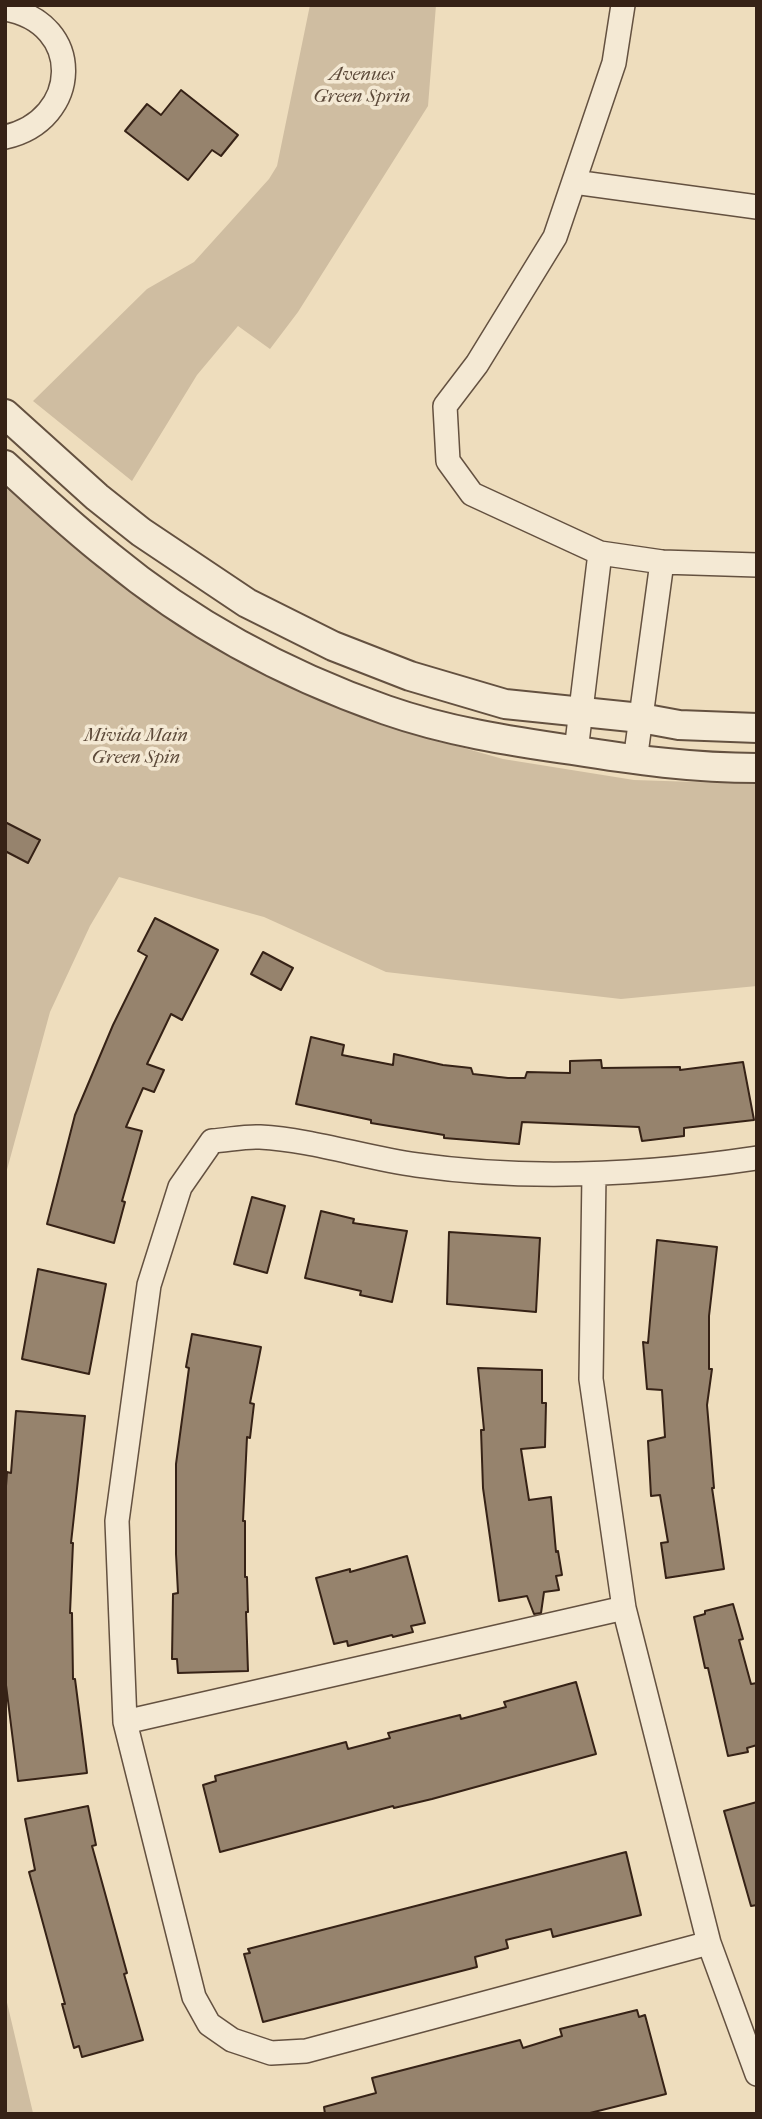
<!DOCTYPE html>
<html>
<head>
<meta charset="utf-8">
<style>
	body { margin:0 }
	#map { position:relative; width:762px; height:2119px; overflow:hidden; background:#eeddbd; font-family:"IM FELL French Canon",serif }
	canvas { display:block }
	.frame { position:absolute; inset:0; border:7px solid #362216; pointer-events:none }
</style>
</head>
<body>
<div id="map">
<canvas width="762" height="2119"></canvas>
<div class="frame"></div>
</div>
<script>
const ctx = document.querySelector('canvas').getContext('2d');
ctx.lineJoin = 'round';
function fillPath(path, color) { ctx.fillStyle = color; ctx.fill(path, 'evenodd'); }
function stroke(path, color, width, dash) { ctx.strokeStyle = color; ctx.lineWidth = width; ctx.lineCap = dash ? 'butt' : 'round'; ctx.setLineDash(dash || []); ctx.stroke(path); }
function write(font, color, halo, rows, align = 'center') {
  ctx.font = font + ' "IM FELL French Canon",serif'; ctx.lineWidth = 7; ctx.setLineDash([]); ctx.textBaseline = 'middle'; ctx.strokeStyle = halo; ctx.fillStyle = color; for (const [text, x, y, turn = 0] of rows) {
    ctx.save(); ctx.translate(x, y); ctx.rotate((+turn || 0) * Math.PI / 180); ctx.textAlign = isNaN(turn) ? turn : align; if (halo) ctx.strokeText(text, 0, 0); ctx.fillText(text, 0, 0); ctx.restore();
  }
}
fillPath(new Path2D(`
	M310,5H436L428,106L298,312L270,349L238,326L197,375L132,481L33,401L147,289L194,262L269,179L277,166Z
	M5,478L122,585L250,665L382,725L503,759L634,780L757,784V986L621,999L386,972L264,917L119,877L90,926L50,1012L5,1177Z
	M5,1994L33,2113V2114H5Z`), '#cfbda1');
const building = new Path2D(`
	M181,90L238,135L221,156L212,150L188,180L125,131L147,104L161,115Z
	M5,822L40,840L28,863L5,851Z
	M155,918L218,950L182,1020L171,1014L147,1064L164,1070L154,1092L143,1088L126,1127L142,1131L122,1201L125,1202L114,1243L47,1224L75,1115L113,1025L147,956L138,951Z
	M263,952L293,968L281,990L251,974Z
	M311,1037L344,1045L342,1055L393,1065L394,1054L443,1065L471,1068L473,1074L508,1078H525L527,1072L570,1073V1061L601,1060L602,1068L680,1067V1070L743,1062L754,1120L684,1128V1136L642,1141L639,1127L522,1122L519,1144L444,1138V1135L371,1123V1120L296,1104Z
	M252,1197L285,1206L267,1273L234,1264Z
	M321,1211L354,1219L353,1223L407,1231L392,1302L360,1295L361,1291L305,1278Z
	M449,1232L540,1238L536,1312L447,1304Z
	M657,1240L717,1247L709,1316V1369H712L707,1405L714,1488H712L724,1569L666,1578L661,1543L668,1542L660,1495L651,1496L648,1441L665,1437L662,1390L647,1389L643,1342L648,1343Z
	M38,1269L106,1284L89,1374L22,1359Z
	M192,1334L261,1347L250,1403L254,1404L250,1438L247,1437L243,1521H245V1577H247L248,1612H246L248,1671L178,1673L177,1659H172L173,1594L178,1593L176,1554V1464L189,1368L186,1367Z
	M478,1368L542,1370V1403H546L545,1447L521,1449L529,1500L551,1497L556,1552L558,1551L562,1575L556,1576L559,1590L544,1592L541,1613L534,1614L527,1596L499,1601L483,1488L481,1430H484Z
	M16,1411L85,1416L71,1543H73L70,1613H72L73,1679H75L87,1773L18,1781L5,1677V1500L7,1472L11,1473Z
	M407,1556L425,1623L411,1626L413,1632L393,1637L392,1635L348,1646L347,1641L334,1644L316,1578L350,1569V1572Z
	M733,1604L743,1639L739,1640L751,1684L757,1683V1745L747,1748L748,1752L728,1756L708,1668H705L694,1617L705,1614V1611Z
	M576,1682L596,1754L432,1799L394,1808L393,1806L220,1852L203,1785L216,1781L215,1776L346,1742L348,1749L390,1738L388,1733L460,1715L461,1719L506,1707L504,1702Z
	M757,1802V1905L751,1906L724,1811Z
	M88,1806L96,1845L92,1846L127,1973L124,1974L143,2040L82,2057L79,2046L74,2048L62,2004H65L29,1872L35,1870L25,1819Z
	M626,1852L641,1915L553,1937L551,1929L506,1940L508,1948L475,1957L477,1967L263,2022L244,1954L250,1953L248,1949Z
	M637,2010L639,2017L645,2015L666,2094L586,2114H325L324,2107L376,2093L372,2078L520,2040L523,2048L562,2036L560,2029Z`);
fillPath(building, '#96836d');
stroke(building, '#362216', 2);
const minor = new Path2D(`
	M623,5L614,63L555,237L477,364L445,406L448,461L472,494L600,553L662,562L757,565
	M5,9C85,23 81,120 5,137
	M574,182L757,207
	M576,751L600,553
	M635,761L662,562
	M594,1174L591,1379L624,1608L709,1943L757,2074
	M125,1722L624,1608
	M709,1943L306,2051L271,2053L232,2040L209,2024L194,1997L125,1722L117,1521L149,1285L180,1187L212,1141C228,1140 245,1136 260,1137C313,1140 365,1158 417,1165C530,1181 644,1175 757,1158`);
const tertiary = new Path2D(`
	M5,414L97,497L141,532L247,603L333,646L410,676L505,704L641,718L679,725L757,728
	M5,465C39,496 73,528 109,556C190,623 286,675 386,710C446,731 509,741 572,750C634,760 694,768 757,768`);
stroke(minor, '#645140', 26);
stroke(tertiary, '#645140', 32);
stroke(minor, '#f4e9d4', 23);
stroke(tertiary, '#f4e9d4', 28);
write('italic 19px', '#5c4939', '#f4e9d4', [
	["Avenues",362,75],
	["Green Sprin",362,97],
	["Mivida Main",136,736],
	["Green Spin",136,758]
]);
</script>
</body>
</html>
